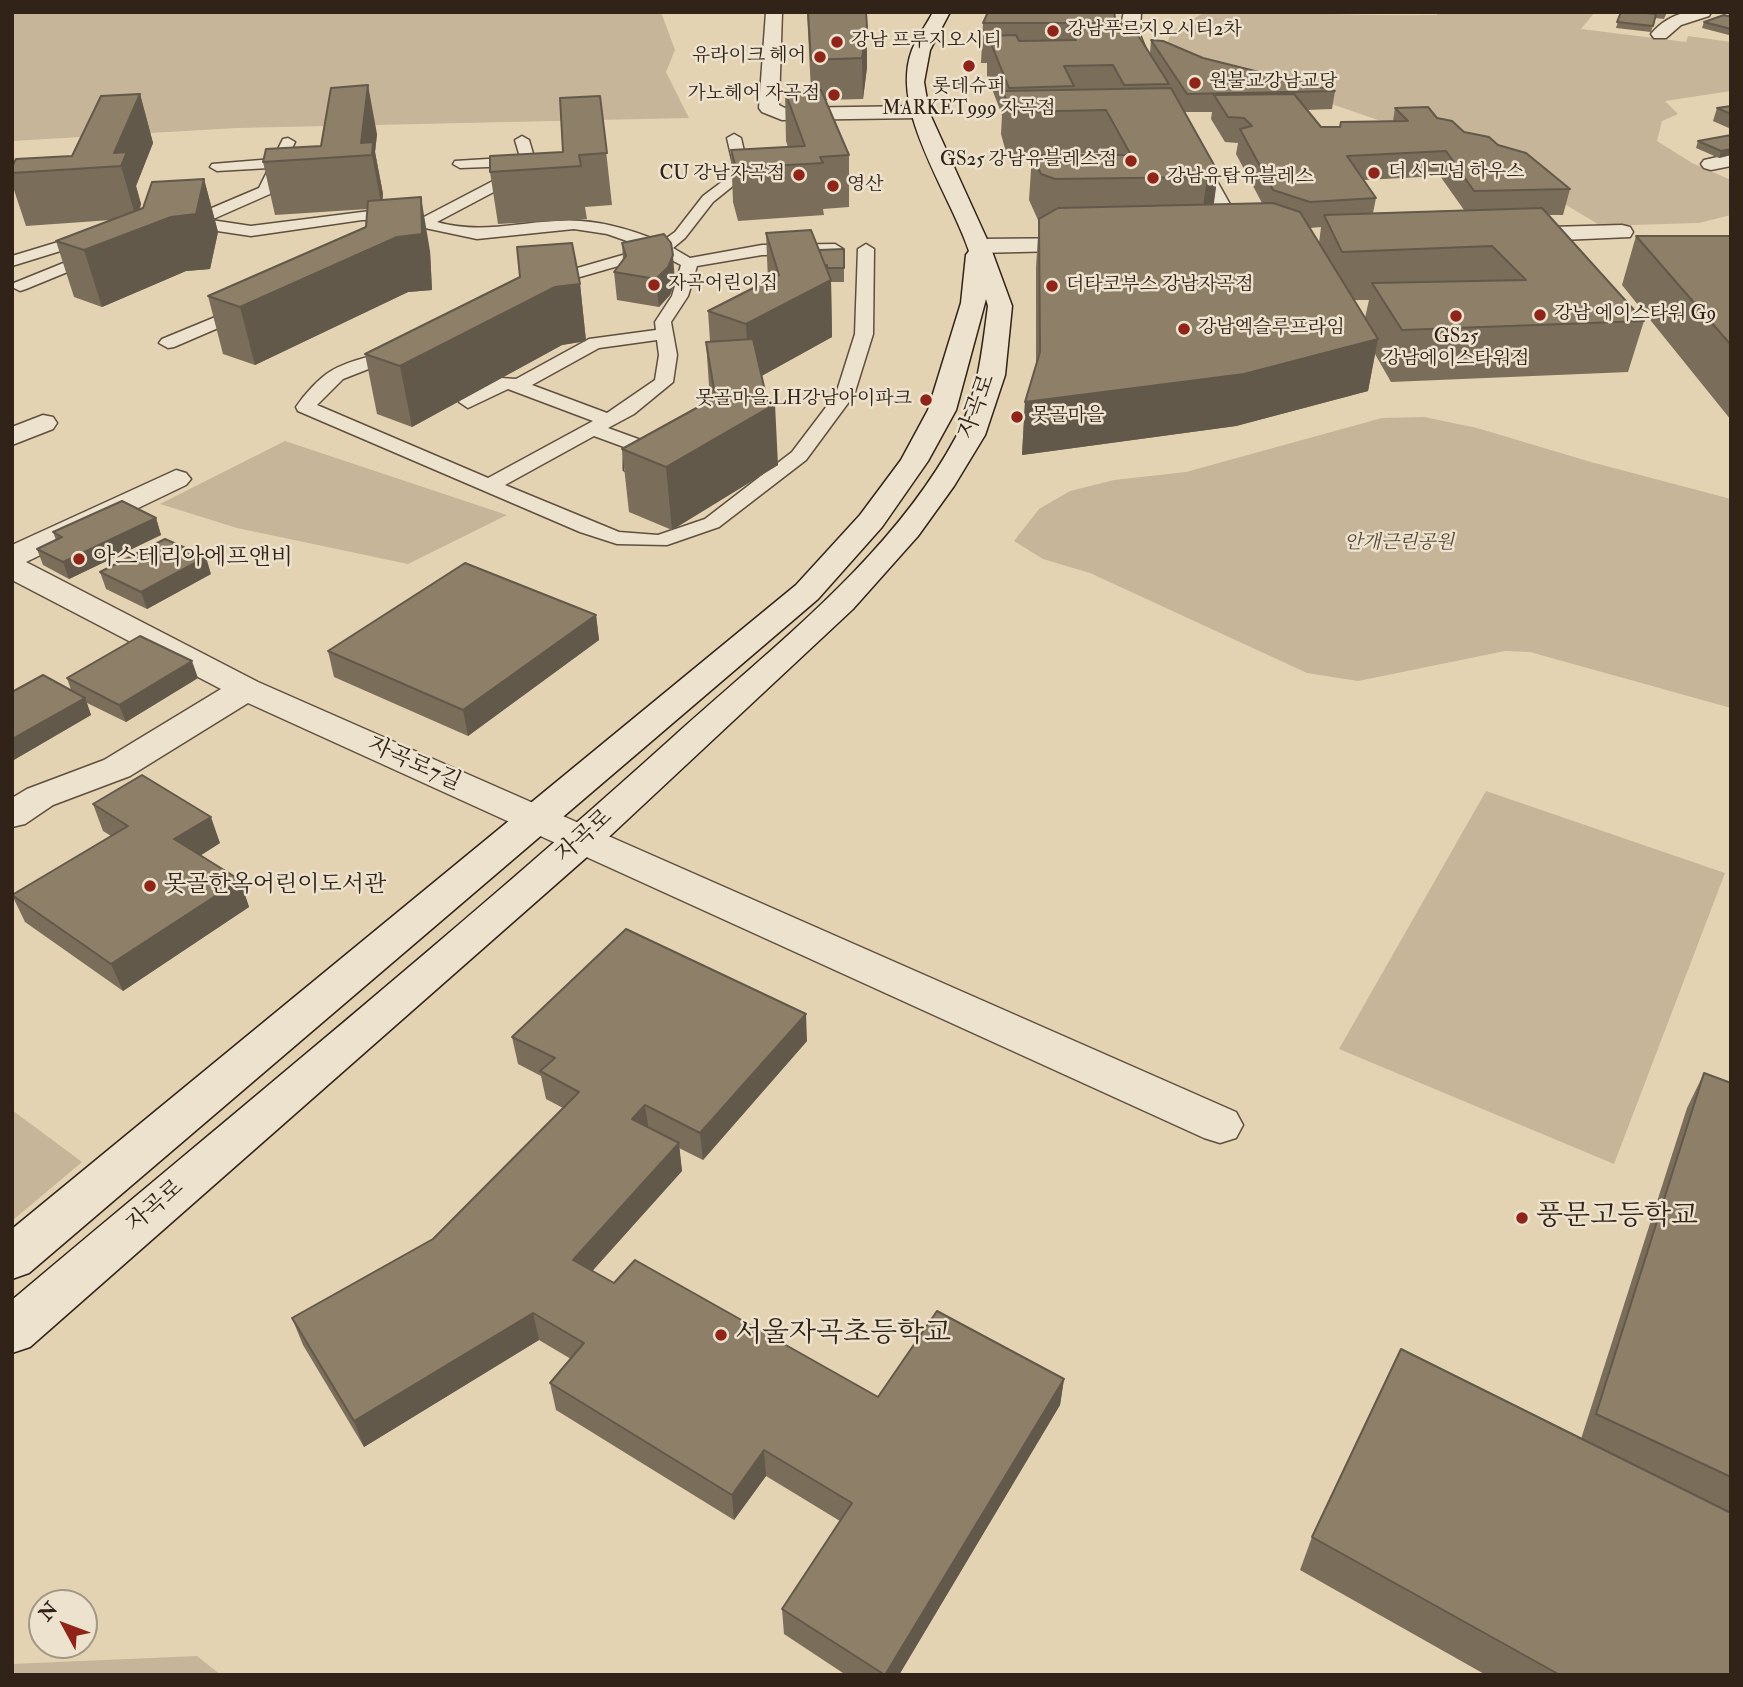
<!DOCTYPE html>
<html>
<head>
<meta charset="utf-8">
<style>
	body { margin:0 }
	#map { position:relative; width:1743px; height:1687px; overflow:hidden; background:#e4d3b3; font-family:"IM FELL Double Pica",serif }
	canvas { display:block }
	.frame { position:absolute; inset:0; border:14px solid #312318; pointer-events:none }
	.north { position:absolute; left:28px; top:1589px; width:70px; height:70px; box-sizing:border-box; background:#ede2ce; border:2px solid #a29685; border-radius:50%; rotate:311deg; font-size:19px; font-weight:700; line-height:28px; text-align:center; color:#312318 }
	.north::after { content:''; display:block; margin:auto; width:24px; height:32px; background:#8f2418; clip-path:polygon(50% 0,100% 100%,50% 72%,0 100%) }
</style>
</head>
<body>
<div id="map">
<canvas width="1743" height="1687"></canvas>
<div class="frame"></div>
<div class="north">N</div>
</div>
<script>
const ctx = document.querySelector('canvas').getContext('2d');
ctx.lineJoin = 'round';
function fillPath(path, color) { ctx.fillStyle = color; ctx.fill(path, 'evenodd'); }
function stroke(path, color, width, dash) { ctx.strokeStyle = color; ctx.lineWidth = width; ctx.lineCap = dash ? 'butt' : 'round'; ctx.setLineDash(dash || []); ctx.stroke(path); }
function write(font, color, halo, rows, align = 'center') {
  ctx.font = font + ' "IM FELL Double Pica","Noto Serif KR",serif'; ctx.lineWidth = 5; ctx.setLineDash([]); ctx.textBaseline = 'middle'; ctx.strokeStyle = halo; ctx.fillStyle = color; for (const [text, x, y, turn = 0] of rows) {
    ctx.save(); ctx.translate(x, y); ctx.rotate((+turn || 0) * Math.PI / 180); ctx.textAlign = isNaN(turn) ? turn : align; if (halo) ctx.strokeText(text, 0, 0); ctx.fillText(text, 0, 0); ctx.restore();
  }
}
fillPath(new Path2D(`
	M12,12H661L675,50L666,72L689,118L237,128L12,141Z
	M1205,12C1282,12 1360,16 1437,15V12H1595L1581,29L1686,42L1688,36L1731,42V91L1665,101L1678,114L1662,121L1657,141L1692,163L1731,180V215L1699,223L1601,226L1563,203L1407,130L1166,47L1171,32Z
	M1424,417L1477,428L1591,462L1731,499V708L1530,652L1505,651L1358,681L1307,673L1090,573L1043,559L1014,541L1039,509L1070,491L1114,480L1186,472L1382,418Z
	M285,441L507,515L408,564L237,528L160,504Z
	M1486,791L1725,873L1614,1164L1339,1049Z
	M12,1110L82,1162L12,1221Z
	M197,1656L221,1675H12V1664Z`), '#c6b599');
const service = new Path2D(`
	M734,134L741,138L749,173L713,202L685,238L673,248L690,258L762,245L835,244L843,249L835,254L762,255L697,266L688,296L671,322L677,355L673,382L634,414L608,428L641,440C646,448 646,467 641,474L634,476L624,470V447L594,436L505,485L619,532L658,535L705,519L792,452L836,394L855,334L858,249L866,244L874,249L873,334L854,395L806,460L719,527L667,545L617,544L580,532L298,411L296,407C304,395 319,378 331,371C345,362 392,348 407,352L410,356L407,360L371,368L343,379L317,405L488,478L593,421L508,389L468,408L459,402L461,398L501,378L516,379L589,339L656,330L655,322L672,296L681,265L660,254L545,287L539,285L537,282L539,279L647,248L607,234L574,229L477,239L425,228L416,232L411,230L408,227L411,224L391,220H362L251,236L184,226L176,221L179,218L193,216L259,188L269,168L217,171L210,167L212,164L273,159L283,139L288,138L295,142L270,194L211,220L251,226L378,210L422,218L512,171L515,166L460,168L453,164L455,161L520,157L515,140L522,136L529,140L534,157L522,177L437,222C479,234 514,223 556,221C592,218 628,228 661,242L675,232L703,196L735,172L727,138ZM657,340L659,355L655,380L607,413L532,385L599,348Z
	M91,232L99,237L96,240L12,266V256Z
	M98,249L106,254L104,257L26,289L20,291L12,287L14,283Z
	M247,304L255,309L253,313L174,347L168,348L159,343L162,339Z`);
const minor = new Path2D(`
	M766,12H782L779,105L785,108L919,106L929,112L919,118L782,120L762,112L759,108Z
	M1124,12H1141L1140,35L1155,72L1153,76H1139C1127,57 1117,34 1124,12Z
	M1685,12H1711L1709,16L1681,25L1666,38H1654L1651,34C1661,22 1671,17 1685,12Z
	M1189,143L1196,145L1199,149L1250,240L1247,245H1231L1228,240L1179,149L1182,145Z
	M1731,154V166L1711,170L1704,168L1701,164L1704,160Z
	M1622,225L1630,227L1633,232L1630,237L1515,242L1507,240L1504,235L1507,230L1515,228Z
	M1091,238L1099,240L1102,245L1099,250L979,253L971,251L968,246L971,241L979,239Z
	M43,415L53,417L57,423L53,429L12,445V427Z
	M176,470L186,473L191,479L186,485L26,562L258,682L1236,1112L1243,1125L1236,1138L1220,1143L1204,1138L248,703L130,776L53,805L25,824L12,827V798L27,789L104,760L221,689L12,580V545Z`);
const secondary = new Path2D(`
	M933,12H950L930,50L924,82L929,112L990,246L1012,306L1005,375L985,435L954,486L918,536L853,609L596,849L30,1347L12,1353V1300C234,1113 459,930 674,736C773,647 892,556 956,437C978,396 982,351 988,306L986,299L956,410L928,461L882,527L818,599L29,1273L12,1279V1229L796,585L860,515L901,460L928,410L961,303L966,255L969,251C950,193 889,110 912,50C917,37 927,24 933,12Z`);
stroke(service, '#5e4f3f', 3);
stroke(minor, '#5e4f3f', 3);
stroke(secondary, '#312318', 3);
fillPath(service, '#ede2ce');
fillPath(minor, '#ede2ce');
fillPath(secondary, '#ede2ce');
fillPath(new Path2D(`
	M807,12H866L867,27V67L863,99L826,100L849,155V207L823,209L824,215L738,221L733,202L731,150L788,147L786,141L785,92L811,91Z
	M1621,12H1667L1664,19L1655,18L1651,32L1616,28Z
	M1729,13H1731V34L1729,35L1702,28L1704,22L1728,16Z
	M983,23H1116V25L1150,54L1151,40L1203,58L1335,91L1332,109L1307,110L1321,127H1340L1393,121L1395,108L1437,118L1464,132L1498,145L1570,189L1563,215H1549L1644,321L1628,372L1391,382L1375,354L1368,391L1236,426L1022,455L1025,402L1036,364V267L1039,221L1038,220L1029,200L1032,155H1103L1102,153L1007,156L1001,134L1002,115L987,76V63H981ZM1178,101L1185,112H1212L1211,119L1225,142L1238,143L1236,154L1262,203L1213,205L1218,172ZM1440,176L1464,210L1373,213L1376,198L1364,180ZM1321,227L1319,243L1310,228ZM1354,300H1369L1365,318Z
	M140,94L153,143L136,186L141,204L140,209L204,179L218,232L210,269L186,271L102,307L74,297L56,241L111,220L26,226L12,184V167L72,156Z
	M600,96L612,205L585,207L587,219L498,224L490,172L563,152Z
	M1731,106V129L1713,121L1717,108Z
	M377,134L375,152L383,194L382,200L430,251L432,290L408,292L255,365L223,354L208,296L366,227L368,209L275,215L263,162L321,146Z
	M1731,135V155L1719,158L1696,148L1698,141Z
	M766,233L819,250L844,249V282H831L832,337L761,376L778,465L672,530L629,512L622,449L710,400L706,342L710,341L708,311L768,281Z
	M1636,236H1731V420L1622,285Z
	M622,243L675,282L670,295L659,307L617,300L614,272L623,260Z
	M580,284L586,341L562,345L412,427L377,414L365,354Z
	M156,518L161,535L69,579L43,565L37,549L56,540L53,532Z
	M100,572L211,574L147,609L106,589Z
	M596,615L599,640L468,736L334,677L328,651Z
	M67,678H198L126,722L87,703L91,715L12,761V692L71,690Z
	M93,804L220,843L201,855L240,880L249,907L123,991L25,922L12,895L111,836L103,831Z
	M512,1037L807,1041L703,1160L679,1148L682,1171L592,1271L614,1283L878,1397L1064,1379L1060,1405L899,1675H846L784,1634L782,1609L840,1521L766,1476L734,1520L556,1410L550,1383L571,1359L539,1340L364,1447L303,1345L292,1318L433,1239L563,1108L546,1099L541,1076L518,1064Z
	M1704,1073L1731,1083V1675H1486L1300,1570L1312,1537L1581,1439L1687,1108Z`), '#7a6d5a');
fillPath(new Path2D(`
	M867,27V67L863,99L862,58Z
	M368,85L377,134L375,152L383,194L382,208L372,155L361,143Z
	M140,94L153,143L136,186L141,204L136,218L121,166L114,153Z
	M1731,149V155L1719,158L1721,151Z
	M1218,172L1212,218L1201,223L1207,177Z
	M204,179L218,232L210,269L186,271L102,307L84,250Z
	M421,197L430,251L432,290L408,292L255,365L240,307Z
	M673,255L675,282L670,295L659,307L656,279Z
	M831,280L832,337L749,383L746,324Z
	M580,284L586,341L562,345L412,427L400,366L555,287Z
	M1378,339L1368,391L1236,426L1022,455L1025,402Z
	M765,391L766,409L775,404L778,465L672,530L666,467L763,399Z
	M156,518L161,535L69,579L63,562Z
	M206,557L211,574L147,609L141,592Z
	M596,615L599,640L468,736L463,710Z
	M192,661L198,678L126,722L119,705Z
	M85,698L91,715L12,761V739Z
	M211,817L220,843L184,866L174,839Z
	M240,880L249,907L123,991L111,964Z
	M806,1014L807,1041L703,1160L700,1133Z
	M645,1105L649,1132L632,1119Z
	M679,1143L682,1171L578,1287L573,1260Z
	M533,1313L539,1340L364,1447L354,1421Z
	M1064,1379L1060,1405L899,1675H885Z
	M764,1450L766,1476L734,1520L732,1495Z`), '#63594a');
const building = new Path2D(`
	M808,12H866L867,27L862,58L811,60Z
	M988,12H1114L1116,23H983Z
	M1621,12H1636L1656,14L1653,26L1617,22Z
	M1724,15L1731,17V29L1704,22Z
	M1131,24L1169,84L1124,85L1113,65L1064,66L1074,86L1009,88L988,36L1016,35L1019,41L1076,40L1068,26Z
	M1151,40L1163,41L1203,58L1335,91L1187,94Z
	M368,85L361,143L373,142L372,155L263,162L266,149L321,146L331,88Z
	M1171,88L1218,172L1207,177L1055,179L1041,174L1032,155H1131L1106,110L1010,112L1003,91Z
	M821,90L849,155L820,157L823,163L736,168L731,150L805,146L785,92Z
	M140,94L114,153L127,152L121,166L12,173V167L16,159L72,156L101,96Z
	M1294,94L1321,127H1340L1341,122L1408,121L1395,108L1428,107L1437,118L1452,121L1464,132L1489,137L1498,145L1526,153L1570,189L1474,191L1446,151L1347,156L1376,198L1310,202L1273,190L1240,129L1252,126L1244,118L1228,117L1214,95Z
	M600,96L607,153L579,155L581,166L490,172V156L563,152L560,98Z
	M1731,106V114L1717,108Z
	M1731,135V149L1721,151L1698,141Z
	M204,179L196,214L171,217L84,250L56,241L143,208L152,182Z
	M421,197L422,234L397,237L240,307L208,296L366,227L368,201Z
	M1273,203L1300,212L1378,339L1244,374L1025,402L1040,352L1039,219L1058,208Z
	M1542,208L1644,321L1402,330L1372,283L1526,280L1492,246L1342,252L1324,215Z
	M811,230L831,280L746,324L708,311L779,275L766,233Z
	M664,234L671,243L673,255L668,267L656,279L614,272L626,256L622,243Z
	M1636,236H1731V345Z
	M572,243L580,284L555,287L400,366L365,354L520,277L517,247Z
	M844,249V268H827V265H825L819,250Z
	M753,339L765,391L763,399L775,404L666,467L622,449L720,395H715L706,342Z
	M122,501L156,518L63,562L37,549L62,537L53,532Z
	M165,539L206,557L141,592L100,572Z
	M465,563L596,615L463,710L328,651Z
	M140,636L192,661L119,705L67,678Z
	M43,675L85,698L12,739V692Z
	M142,775L211,817L174,839L240,880L111,964L12,895L128,826L93,804Z
	M626,929L806,1014L700,1133L645,1105L632,1119L679,1143L573,1260L614,1283L635,1260L878,1397L937,1311L1064,1379L885,1675L782,1609L852,1503L764,1450L732,1495L550,1383L584,1343L533,1313L354,1421L292,1318L433,1239L579,1092L540,1071L555,1058L512,1037Z
	M1704,1073L1731,1083V1477L1596,1414Z
	M1401,1349L1731,1513V1675H1560L1312,1537Z`);
fillPath(building, '#8e7f69');
stroke(building, '#63594a', 2);
for (const [x, y, r, color] of [
	[1053,31,7,"#8f2418"],
	[837,42,7,"#8f2418"],
	[820,57,7,"#8f2418"],
	[969,66,7,"#8f2418"],
	[1195,83,7,"#8f2418"],
	[834,95,7,"#8f2418"],
	[1131,161,7,"#8f2418"],
	[1374,173,7,"#8f2418"],
	[799,175,7,"#8f2418"],
	[1153,178,7,"#8f2418"],
	[833,186,7,"#8f2418"],
	[654,285,7,"#8f2418"],
	[1052,286,7,"#8f2418"],
	[1540,315,7,"#8f2418"],
	[1456,316,7,"#8f2418"],
	[1184,329,7,"#8f2418"],
	[926,400,7,"#8f2418"],
	[1017,417,7,"#8f2418"],
	[79,559,7,"#8f2418"],
	[150,886,7,"#8f2418"],
	[1522,1218,7,"#8f2418"],
	[721,1335,7,"#8f2418"]
]) { const dot = new Path2D(); dot.arc(x, y, r, 0, 2 * Math.PI); ctx.fillStyle = color; ctx.fill(dot); stroke(dot, '#ede2ce', 2.5); }
write('19px', '#312318', '#ede2ce', [
	["강남푸르지오시티2차",1067,31],
	["강남 프루지오시티",851,42],
	["유라이크 헤어",806,57,"right"],
	["원불교강남교당",1209,83],
	["롯데슈퍼",969,88,"center"],
	["MARKET999 자곡점",969,110,"center"],
	["가노헤어 자곡점",820,95,"right"],
	["GS25 강남유블레스점",1117,161,"right"],
	["더 시그넘 하우스",1388,173],
	["CU 강남자곡점",785,175,"right"],
	["강남유탑유블레스",1167,178],
	["영산",847,186],
	["자곡어린이집",668,285],
	["더타코부스 강남자곡점",1066,286],
	["강남 에이스타워 G9",1554,315],
	["강남엑슬루프라임",1198,329],
	["GS25",1456,338,"center"],
	["강남에이스타워점",1456,360,"center"],
	["못골마을.LH강남아이파크",912,400,"right"],
	["못골마을",1031,417]
], 'left');
write('italic 19px', '#564838', '#ede2ce', [
	["안개근린공원",1399,544]
]);
write('23px', '#312318', '#ede2ce', [
	["자곡로",978,407,-70],
	["자곡로7길",414,765,24],
	["자곡로",585,837,-42],
	["자곡로",156,1207,-41]
]);
write('23px', '#312318', '#ede2ce', [
	["아스테리아에프앤비",93,559],
	["못골한옥어린이도서관",164,886]
], 'left');
write('28px', '#312318', '#ede2ce', [
	["풍문고등학교",1536,1218],
	["서울자곡초등학교",735,1335]
], 'left');
</script>
</body>
</html>
